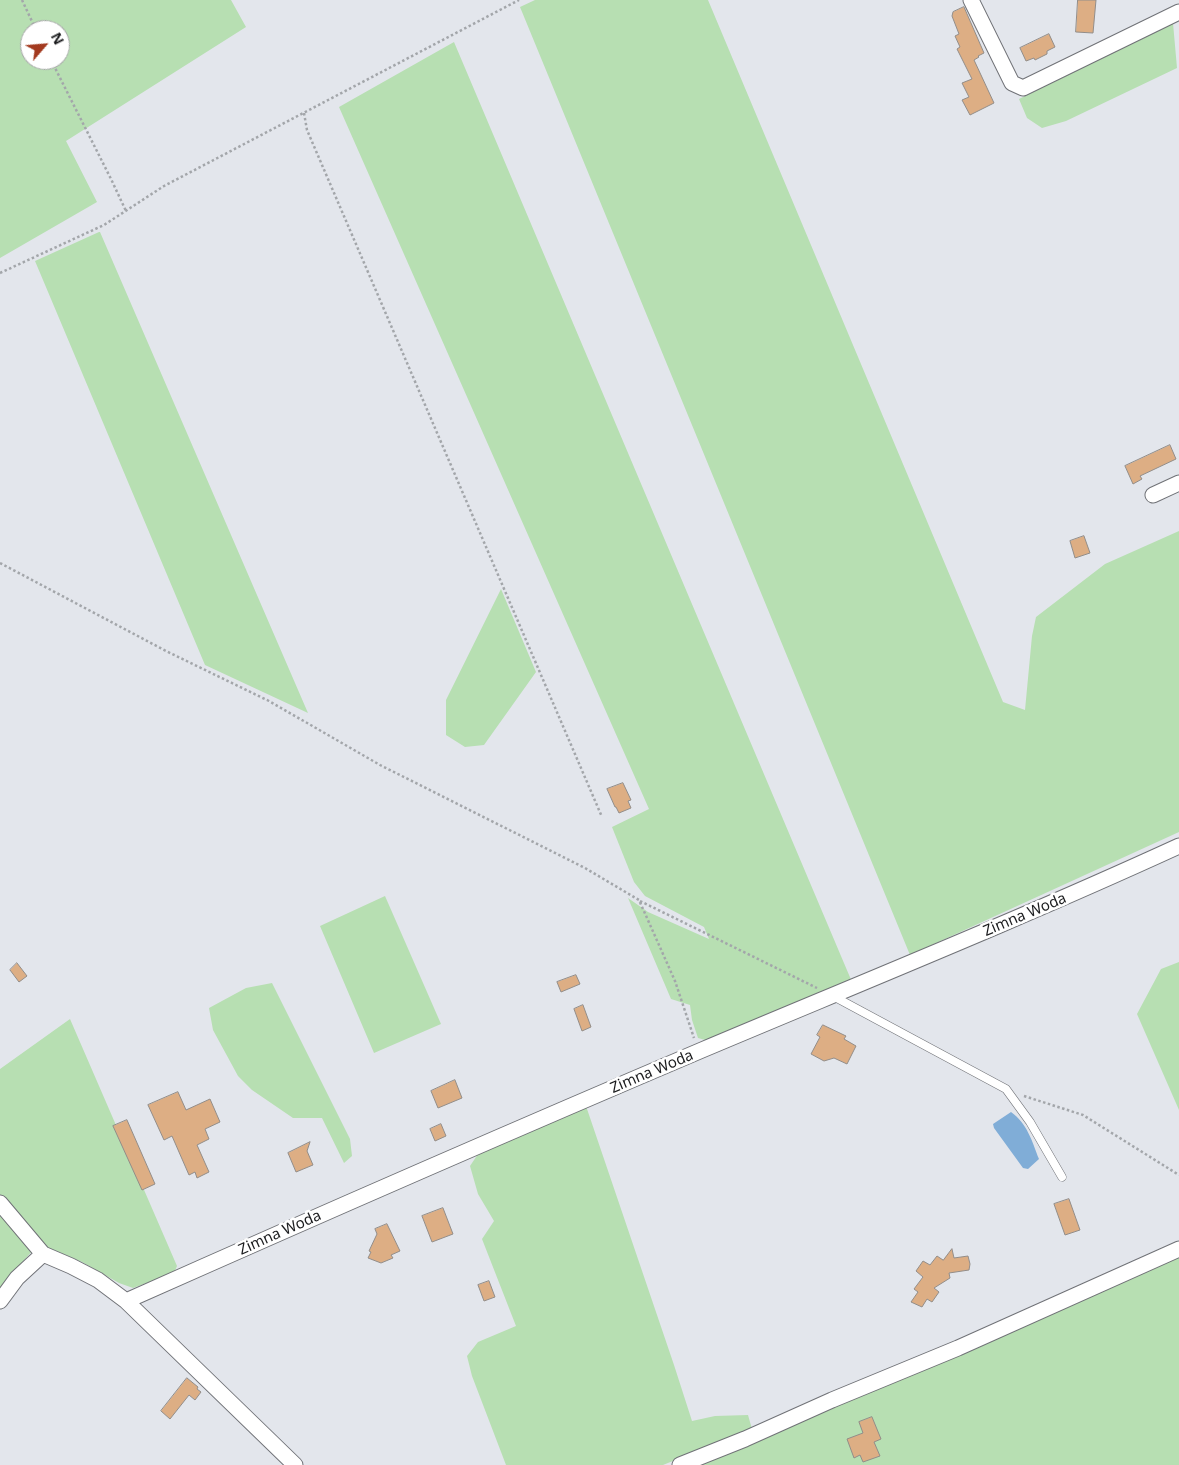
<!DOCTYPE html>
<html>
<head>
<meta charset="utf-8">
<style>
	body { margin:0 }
	#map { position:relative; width:1179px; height:1465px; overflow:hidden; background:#e3e6ec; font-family:"Noto Sans",sans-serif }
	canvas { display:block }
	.north { position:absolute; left:20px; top:20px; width:50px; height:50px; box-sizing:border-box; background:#fff; border:1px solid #a4a4a5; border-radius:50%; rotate:63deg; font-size:14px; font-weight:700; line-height:20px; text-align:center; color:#1b1c1e }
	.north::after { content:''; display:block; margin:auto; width:18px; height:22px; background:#a33a1f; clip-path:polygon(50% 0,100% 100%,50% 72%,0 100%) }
</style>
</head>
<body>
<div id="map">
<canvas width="1179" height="1465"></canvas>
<div class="north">N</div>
</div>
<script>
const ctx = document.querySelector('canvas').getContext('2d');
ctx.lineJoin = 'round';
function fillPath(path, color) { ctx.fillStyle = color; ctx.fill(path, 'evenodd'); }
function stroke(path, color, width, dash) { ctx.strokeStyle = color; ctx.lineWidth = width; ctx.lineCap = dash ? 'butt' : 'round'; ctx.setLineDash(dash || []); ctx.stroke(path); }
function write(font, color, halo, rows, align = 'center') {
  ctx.font = font + ' "Noto Sans",sans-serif'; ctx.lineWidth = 5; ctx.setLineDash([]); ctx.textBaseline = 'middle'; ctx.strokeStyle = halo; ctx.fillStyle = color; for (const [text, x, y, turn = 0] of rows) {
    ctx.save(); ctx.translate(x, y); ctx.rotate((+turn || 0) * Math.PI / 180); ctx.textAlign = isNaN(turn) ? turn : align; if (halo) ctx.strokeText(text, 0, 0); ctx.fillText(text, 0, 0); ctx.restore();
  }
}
fillPath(new Path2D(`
	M0,0H231L246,27L66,141L97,202L0,258ZM30,30H60V60H30Z
	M535,0H708L1003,702L1025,710L1032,636L1036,617L1105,564L1179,531V832L910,955L520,7Z
	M1173,23L1177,68L1066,121L1042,128L1027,118L1019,99Z
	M454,42L852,982L709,1041L698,1038L692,1020L690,1005L671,999L628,898L648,912L709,939L704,927L645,896L634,882L612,827L649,809L339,107Z
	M99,232H100L308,713L205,665L35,261Z
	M501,589L536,672L484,745L465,747L446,735V700Z
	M385,896L441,1024L374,1053L320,926Z
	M1179,962V1110L1137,1014L1161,969Z
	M272,983L350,1139L352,1156L344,1163L322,1118H293L252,1090L238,1076L213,1030L209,1008L246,988Z
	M70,1019L177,1266L174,1273L133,1288L119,1283L82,1262L54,1250L32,1251L0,1289V1069Z
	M586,1106L674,1365L692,1421L715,1416L748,1415L752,1429L663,1465H506L472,1376L467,1356L478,1342L516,1326L482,1239L494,1221L478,1194L470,1166L478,1154Z
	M1179,1252V1465H697Z`), '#b7dfb2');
fillPath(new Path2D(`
	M1011,1112C1027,1123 1032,1141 1039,1159L1028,1169L1023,1168L994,1128L993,1124Z`), '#80add7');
const building = new Path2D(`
	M1078,0H1096L1093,33L1076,32Z
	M964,7L984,53L978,56L979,57L974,60L994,103L970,115L962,100L969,97L962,83L972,79L957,49L960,47L955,36L959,34L952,16L953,12Z
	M1049,34L1055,47L1047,51V54L1035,60L1034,58L1026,61L1020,48Z
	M1170,445L1176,459L1140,476L1142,479L1133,484L1125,466Z
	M1084,536L1090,553L1075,558L1070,541Z
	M623,783L631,800L628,801L631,808L619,813L616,807H615L607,789Z
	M17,963L27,976L19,982L10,970Z
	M576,975L580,984L561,992L557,982Z
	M583,1005L591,1027L582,1031L574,1009Z
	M823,1025L846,1036L844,1039L856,1046L847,1064L834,1058L824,1061L811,1054L820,1037L817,1035Z
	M455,1080L462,1098L438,1108L431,1091Z
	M178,1092L186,1110L210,1099L220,1122L205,1129L209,1139L197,1145L209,1172L197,1178L195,1172L189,1175L172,1136L164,1140L148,1105Z
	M127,1120L155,1184L142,1190L113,1126Z
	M441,1124L446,1136L435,1141L430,1129Z
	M310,1142L307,1151L313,1165L296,1172L288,1153Z
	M1069,1199L1080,1230L1065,1235L1054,1204Z
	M443,1208L453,1234L432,1242L422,1216Z
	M387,1224L400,1251L391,1255L393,1258L381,1263L368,1258L371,1252L369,1251L377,1234L375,1229Z
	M952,1249L954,1258L968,1256L970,1264L969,1270L949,1273L950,1278L934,1288L939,1292L932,1302L927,1299L922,1307L911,1302L918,1292L914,1289L923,1277L916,1271L923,1261L930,1265L937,1256L943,1260Z
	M489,1281L495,1297L484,1301L478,1285Z
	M187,1378L198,1387L197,1389L201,1392L195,1400L189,1395L170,1419L161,1411Z
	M872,1417L881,1439L874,1442L880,1456L863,1462L860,1455L854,1458L847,1439L863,1433L859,1422Z`);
fillPath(building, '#ddae84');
stroke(building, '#928d89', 1);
const service = new Path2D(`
	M833,996L1006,1089L1030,1122L1062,1177`);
const minor = new Path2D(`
	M971,0L1012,83L1023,88L1179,12
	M1153,495L1179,483
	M0,1203L43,1254
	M0,1301L17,1278L43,1254L71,1266L98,1280L126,1301L295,1465
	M126,1301C317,1216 509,1132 702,1050C861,983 1022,918 1179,846
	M680,1465L745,1439L832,1400L958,1348L1179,1249`);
stroke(service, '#707277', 9);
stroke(minor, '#707277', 17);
stroke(new Path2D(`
	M22,0L36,30
	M51,60L111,179L126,211
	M304,113L307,130L602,817
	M0,273L104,225L164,186L519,0
	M0,563L166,651L269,701L380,765L585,868L639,900L675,981L694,1038
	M640,901L817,988
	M1024,1096L1083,1115L1179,1175`), '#a3a6aa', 2.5, [2.5, 2.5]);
stroke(service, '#fff', 8);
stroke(minor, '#fff', 15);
write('15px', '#1b1c1e', '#fff', [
	["Zimna Woda",1025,915,-23],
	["Zimna Woda",652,1072,-23],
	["Zimna Woda",280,1233,-24]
]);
</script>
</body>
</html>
